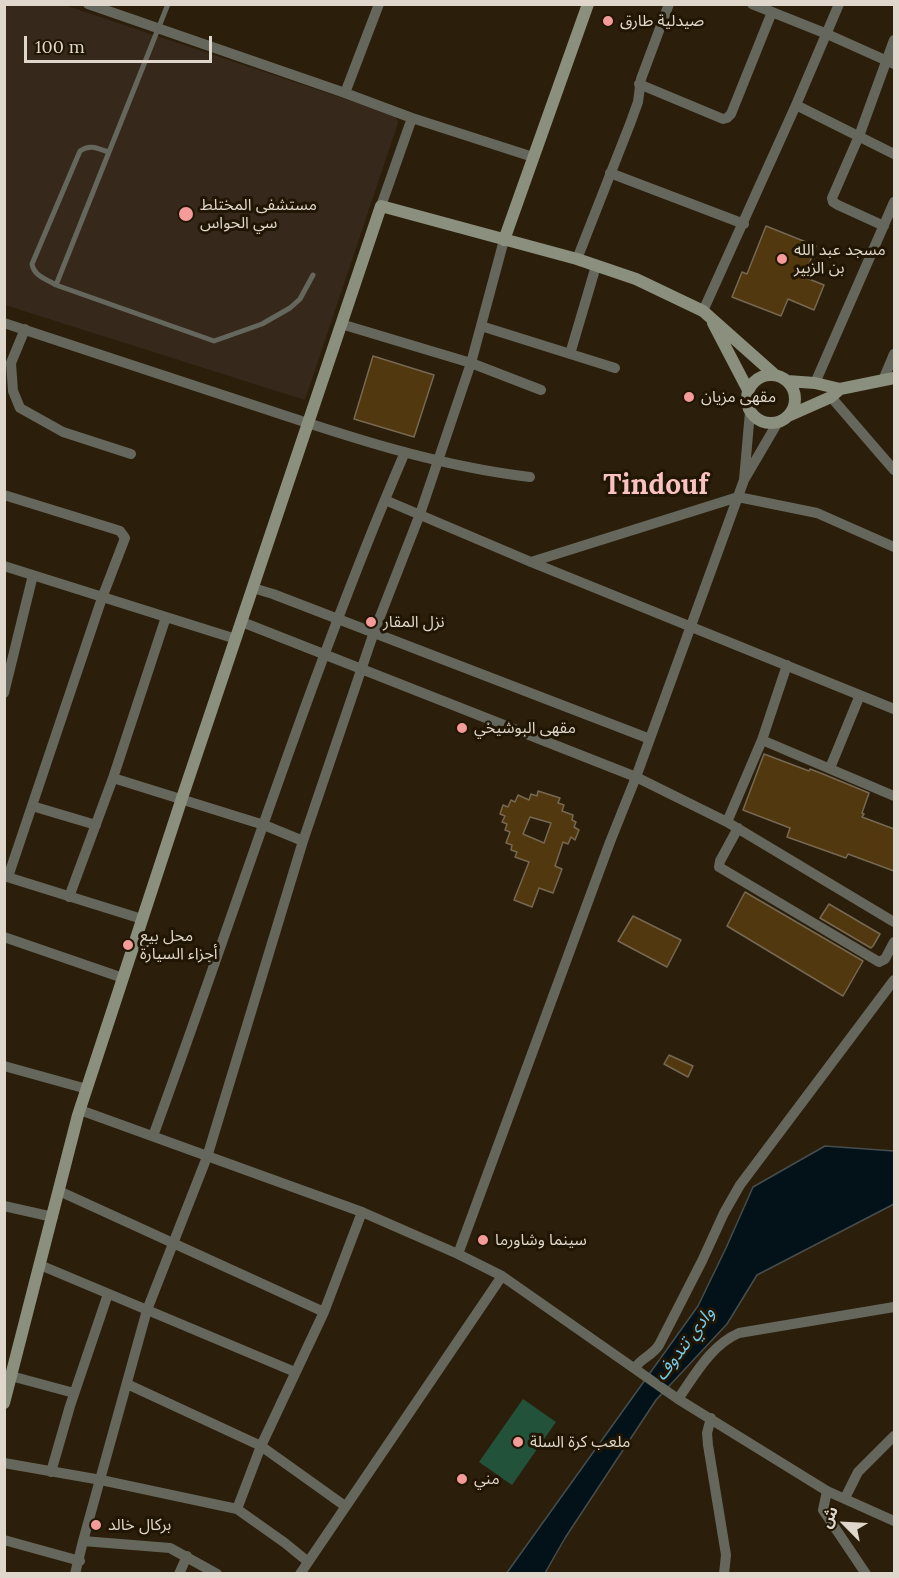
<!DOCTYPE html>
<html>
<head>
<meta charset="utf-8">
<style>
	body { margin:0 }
	#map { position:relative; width:899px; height:1578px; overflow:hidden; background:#2b1f0b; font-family:Lora,"Noto Sans Arabic",serif }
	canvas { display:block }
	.frame { position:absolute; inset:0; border:6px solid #dfd7cb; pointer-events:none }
	.north { position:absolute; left:815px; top:1494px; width:60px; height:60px; -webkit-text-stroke:4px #211503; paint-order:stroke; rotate:294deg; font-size:16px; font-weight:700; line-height:24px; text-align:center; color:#dfd7cb }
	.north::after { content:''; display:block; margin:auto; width:21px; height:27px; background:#dfd7cb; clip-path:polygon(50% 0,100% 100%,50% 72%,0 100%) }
	.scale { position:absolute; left:24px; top:36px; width:188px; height:27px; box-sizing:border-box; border:3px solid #dfd7cb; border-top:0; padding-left:8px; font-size:18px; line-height:21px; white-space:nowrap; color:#dfd7cb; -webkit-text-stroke:4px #211503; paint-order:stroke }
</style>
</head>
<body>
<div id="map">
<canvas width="899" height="1578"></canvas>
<div class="frame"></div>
<div class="north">ش</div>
<div class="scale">100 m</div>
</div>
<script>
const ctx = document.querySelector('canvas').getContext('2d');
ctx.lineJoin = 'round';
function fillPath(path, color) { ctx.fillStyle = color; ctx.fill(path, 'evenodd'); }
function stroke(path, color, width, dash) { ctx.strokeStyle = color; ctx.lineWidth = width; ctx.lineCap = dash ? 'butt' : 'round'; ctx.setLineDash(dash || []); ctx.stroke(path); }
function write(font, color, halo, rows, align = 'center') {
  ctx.font = font + ' Lora,"Noto Sans Arabic",serif'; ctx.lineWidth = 6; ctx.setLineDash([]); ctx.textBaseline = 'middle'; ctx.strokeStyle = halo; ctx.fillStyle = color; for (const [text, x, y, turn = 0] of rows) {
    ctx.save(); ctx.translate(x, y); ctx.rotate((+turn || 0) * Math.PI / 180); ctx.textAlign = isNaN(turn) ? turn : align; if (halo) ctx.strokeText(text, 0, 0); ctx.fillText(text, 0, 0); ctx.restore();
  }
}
fillPath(new Path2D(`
	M5,5H64L396,116L398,123L305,400L5,305Z`), '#36291c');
fillPath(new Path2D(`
	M523,1399L556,1422L512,1485L479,1462Z`), '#23523b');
const water = new Path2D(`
	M825,1146L894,1151V1204L757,1275L727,1324L656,1400L565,1538L545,1573L506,1574L698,1306L726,1248L753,1187Z`);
fillPath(water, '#031218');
stroke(water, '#454d4e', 1.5);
const building = new Path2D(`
	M766,226L816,246L804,277L824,285L814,310L788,299L781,316L732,297L742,272L747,274Z
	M373,356L434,375L414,437L354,419Z
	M764,754L809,771L810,769L823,774L869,793L862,813L864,814L862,817L894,829V871L848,854L846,858L787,837L790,828L743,810Z
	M538,791L560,798L558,803L564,805L562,811L573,815L572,820L576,822L574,827L579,830L575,840L571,837L568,844L563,842L555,866L562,869L553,893L539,888L532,907L514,900L529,862L515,857L517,852L511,850L512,845L506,843L510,832L505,830L507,824L502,822L505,816L500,814L503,805L508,807L511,800L515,802L518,795L529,800L531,794L537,796ZM530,817L551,823L544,843L523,834Z
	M745,892L863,961L843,996L727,926Z
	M829,904L880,934L873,946L871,948L820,918Z
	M633,916L681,940L667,967L618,941Z
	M669,1055L693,1066L688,1077L664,1064Z`);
fillPath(building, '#51380e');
stroke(building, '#766852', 1.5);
stroke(new Path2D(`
	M108,152C97,148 90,144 80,151L32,264C34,276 46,279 56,285L214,341L262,324L290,308L300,299L313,275
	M56,285L168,4`), '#65675c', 5);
stroke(new Path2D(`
	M88,4L345,93L412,118L533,157
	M752,4L827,34L894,64
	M639,84L723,119L727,118L731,114L772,12
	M345,93L379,4
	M796,105L894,154
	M610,173L744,224
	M381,206L412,118
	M884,226L838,205L833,202L832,198L859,136L894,40
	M577,259L630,124L638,102L641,79L669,4
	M703,311L796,105L839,4
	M4,323C88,351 172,378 256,406C346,436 436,466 530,477
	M341,324L471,363L541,390
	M481,326L615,368
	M25,329L11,363L13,391L20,408L63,432L131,454
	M570,354L596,266
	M883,380L894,354
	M815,383L894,202
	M831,397L894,470
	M744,480L750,412
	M4,495L114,529L120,531L125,538L102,598L8,877
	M385,500L531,562L894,709
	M531,562L738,497L817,513L894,547
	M4,566L236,639
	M253,588L273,594L650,739
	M242,622L636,777L727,822L894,922
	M4,693L33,575
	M762,740L894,796
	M830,768L860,695
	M113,778L264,825L303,841
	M32,806L96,825
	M727,822L762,740L787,665
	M738,828L720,861L719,867L879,962L885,959L894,942
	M4,876L142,919
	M69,897L113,778L166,617
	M4,937L123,978
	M4,1066L87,1089
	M80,1110L362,1212L458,1254L502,1276L678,1399L827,1491L894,1521
	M153,1136C237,908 309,676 405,452
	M59,1191L324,1312
	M4,1206L53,1217
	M458,1254L610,842L636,777L744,480L778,422
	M40,1265L295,1372
	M635,1368C641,1358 652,1356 659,1345L702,1261L724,1213L740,1185L894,980
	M11,1376L74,1393
	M127,1384L261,1446L345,1506
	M678,1399C695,1375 711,1345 739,1333L894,1307
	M711,1418L707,1433L708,1445L726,1555L724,1574
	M4,1463L101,1480L237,1509L285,1543L307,1561
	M51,1472L70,1406L108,1294
	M827,1491L823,1510L866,1574
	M845,1498L858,1472L894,1436
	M237,1509L261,1446L324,1312L362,1212
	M4,1540L80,1561
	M83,1541L170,1548L217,1574
	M75,1574L83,1541L147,1310L207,1157L303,841L374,632L420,514L471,363L504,240
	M179,1574L187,1556
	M300,1574L502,1276`), '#65675c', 10);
stroke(new Path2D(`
	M504,240L588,4
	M713,323L748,390
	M747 399a24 24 0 1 1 48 0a24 24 0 1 1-48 0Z
	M787,381L815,383L840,389
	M788,416L831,397L840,389L894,378
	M4,1403L78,1115L182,798L381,206L577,259L636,279L703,311L775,375`), '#8b8f7e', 12);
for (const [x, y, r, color] of [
	[608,21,6,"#f59b9a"],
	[186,214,8,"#f59b9a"],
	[782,259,6,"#f59b9a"],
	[689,397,6,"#f59b9a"],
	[371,622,6,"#f59b9a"],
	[462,728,6,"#f59b9a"],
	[128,945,6,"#f59b9a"],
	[483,1240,6,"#f59b9a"],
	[518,1442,6,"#f59b9a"],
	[462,1479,6,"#f59b9a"],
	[96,1525,6,"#f59b9a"]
]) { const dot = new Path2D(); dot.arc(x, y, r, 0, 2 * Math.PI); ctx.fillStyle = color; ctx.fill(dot); stroke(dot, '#211503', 2); }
write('16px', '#dfd7cb', '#211503', [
	["صيدلية طارق",620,21],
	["مستشفى المختلط",200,205],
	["سي الحواس",200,223],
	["مسجد عبد الله",794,250],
	["بن الزبير",794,268],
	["مقهى مزيان",701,397],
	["نزل المقار",383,622],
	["مقهى البوشيخي",474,728],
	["محل بيع",140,936],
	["أجزاء السيارة",140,954],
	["سينما وشاورما",495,1240],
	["ملعب كرة السلة",530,1442],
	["مني",474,1479],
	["بركال خالد",108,1525]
], 'left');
write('italic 18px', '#75cced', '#211503', [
	["وادي تندوف",685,1344,-53]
]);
write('bold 28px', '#f7c2c1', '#211503', [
	["Tindouf",656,486]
]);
</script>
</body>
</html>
